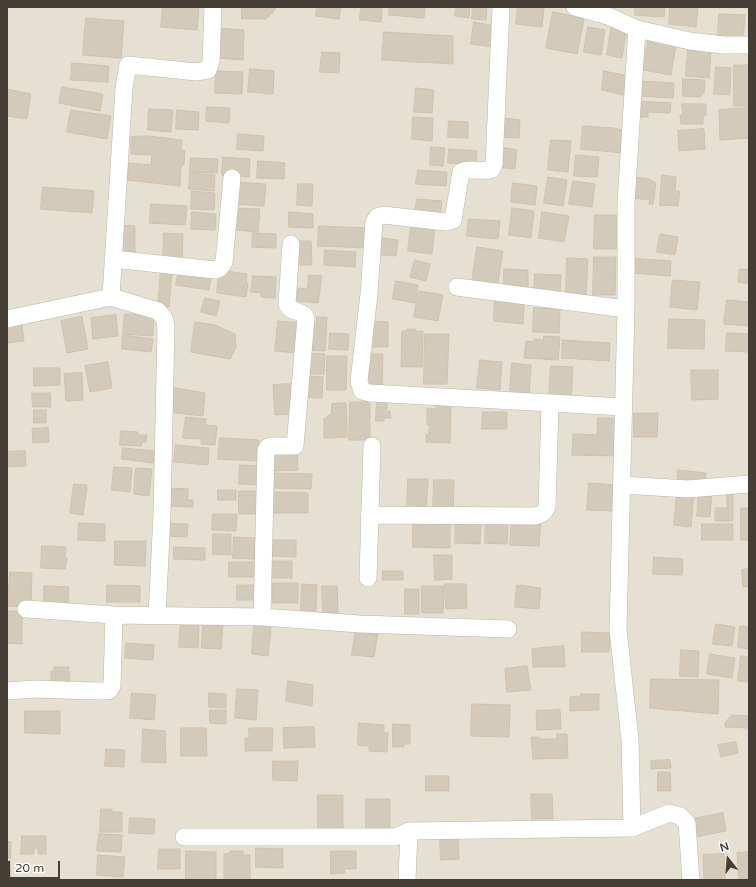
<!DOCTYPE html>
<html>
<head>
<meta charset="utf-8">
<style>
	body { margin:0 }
	#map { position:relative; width:756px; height:887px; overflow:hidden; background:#f2eee4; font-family:"Varela Round",sans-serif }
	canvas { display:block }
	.frame { position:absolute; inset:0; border:8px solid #453e34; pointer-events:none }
	.north { position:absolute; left:708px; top:839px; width:40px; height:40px; -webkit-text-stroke:3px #fff; paint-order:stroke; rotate:343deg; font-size:11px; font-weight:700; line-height:16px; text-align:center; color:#453e34 }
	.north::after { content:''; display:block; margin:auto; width:14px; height:18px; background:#453e34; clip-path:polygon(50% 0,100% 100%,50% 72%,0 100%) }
	.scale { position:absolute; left:8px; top:861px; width:52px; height:18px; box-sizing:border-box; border:2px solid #453e34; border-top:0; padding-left:5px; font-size:12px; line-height:14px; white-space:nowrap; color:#453e34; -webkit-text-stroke:3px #fff; paint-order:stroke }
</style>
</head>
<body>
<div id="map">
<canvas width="756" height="887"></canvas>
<div class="frame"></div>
<div class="north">N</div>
<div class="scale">20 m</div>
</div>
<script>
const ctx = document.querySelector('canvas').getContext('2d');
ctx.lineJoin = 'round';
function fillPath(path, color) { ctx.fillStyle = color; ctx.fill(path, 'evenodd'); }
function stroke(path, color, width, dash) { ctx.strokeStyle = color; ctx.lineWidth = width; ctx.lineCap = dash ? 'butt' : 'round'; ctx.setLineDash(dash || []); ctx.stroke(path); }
fillPath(new Path2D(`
	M7,7H749V880H7Z`), '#e6e0d2');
const building = new Path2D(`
	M163,7H199L197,30L161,27Z
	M242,7H275V10L266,19H242Z
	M317,7H341L339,19L316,16Z
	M361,7H382L381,22L360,20Z
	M390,7H425L424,18L389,15Z
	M456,7H470L469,18L455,16Z
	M473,7H487L486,20L472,19Z
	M518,7L544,8L542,27L516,24Z
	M635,7H665L664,17L635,15Z
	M670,7H698L696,27L669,24Z
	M553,12L584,18L577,54L546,48Z
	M719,14L745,15L743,38L718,37Z
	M86,18L124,21L121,58L83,55Z
	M474,22L495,26L492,47L471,44Z
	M612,25L627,28L622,58L607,55Z
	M588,27L605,30L601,55L584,52Z
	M217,28L244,30L243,60L215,58Z
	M384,32L453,36V64L382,60Z
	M648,41L676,45L671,75L643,70Z
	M688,48L711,50L709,78L686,76Z
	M322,52L340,53L339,73L320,72Z
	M72,63L109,66L108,82L71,80Z
	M734,65H749V106H734Z
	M716,67L731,68L730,95L714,94Z
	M250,69L274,71L273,94L248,92Z
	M216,71L243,72L242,94L215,93Z
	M604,71L629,76L628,96L602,90Z
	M683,79L705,80L704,92L700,97L683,96Z
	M639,81L674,83L673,98L638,96Z
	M62,87L103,94L100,111L59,103Z
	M416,88L434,90L432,113L414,112Z
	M7,89L31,94L27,119L7,116Z
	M638,101L671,103L670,113L648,112V117H637Z
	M682,104H706V115H703V124H681L680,115H683Z
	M207,107L230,108L229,123L206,121Z
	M749,108V138L720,140L719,110Z
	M149,109L173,110L171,132L148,130Z
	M71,110L111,116L107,139L67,132Z
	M177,110L199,112L198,130L176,129Z
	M413,117L433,118L432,141L412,139Z
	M503,118L520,120L519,138L501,137Z
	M449,121L468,122V138L448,137Z
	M583,126L614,128L626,131L623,153L581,149Z
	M704,129L705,149L679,151L678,131Z
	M238,134L264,136L263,151L237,149Z
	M148,136L182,140L181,149L185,151L184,164L181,167L180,186L127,180L129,163L151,165L152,155L131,154V137Z
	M551,140L571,141L568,172L548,170Z
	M431,147L445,148L443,166L430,165Z
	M500,147L517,150L515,169L497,167Z
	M449,149L477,151L476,165L448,163Z
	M576,155L599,157L597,177L574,176Z
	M223,157L250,159L249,177L222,175Z
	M191,158L218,159L217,173L190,172Z
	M258,161L285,163L284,179L257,178Z
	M418,170L447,172L446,186L416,184Z
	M190,173L215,175L214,191L189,189Z
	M662,175L676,177L675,191H680L678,206L660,205Z
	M548,177L567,180L563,206L544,203Z
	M634,177L649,179L656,183L653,204H649L650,200L632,198Z
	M573,181L595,184L592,207L569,204Z
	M238,182L266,184L264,206L237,204Z
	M513,183L537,186L535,205L511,202Z
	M298,184H313L312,206L297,205Z
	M43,187L94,191L92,213L41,209Z
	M192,191L215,193L214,210L191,209Z
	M417,199L442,201L440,216L415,214Z
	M151,204L187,206L185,225L150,223Z
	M234,208L260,209L258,232L233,230Z
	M512,208L534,211L531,238L509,235Z
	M192,212L216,214L215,230L191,229Z
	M289,212L313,214V228L289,227Z
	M542,212L569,216L564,242L539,238Z
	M595,215H620V249H594Z
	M469,219L500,221L498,239L467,236Z
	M118,225L135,226V255H118Z
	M411,225L435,227L432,254L408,251Z
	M319,226L366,228V248L318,246Z
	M164,233L183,234L182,258L163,257Z
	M253,233L276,234V248L252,247Z
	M660,234L678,237L675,255L657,252Z
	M374,237L398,240L396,256L372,254Z
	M294,241H311L312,265H295Z
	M477,247L503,251L497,287L472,283Z
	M325,250L356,252L355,267L324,265Z
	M594,257H616L615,295H593Z
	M567,258L588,259L586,295L566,294Z
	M630,258L671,261L670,276L632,273Z
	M415,260L430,264L426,281L410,277Z
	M504,269L528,270V290H504Z
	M740,269L749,270V284L738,282Z
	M161,270L172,271L169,307L158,306Z
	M220,270L247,274L246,283H248L246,297L217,293Z
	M179,271L211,276L209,290L176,285Z
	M535,274L561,275L560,294L534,292Z
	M309,275L322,276L318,303L297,301L298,288L307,289Z
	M253,276L276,277L275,298L261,297V293L251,292Z
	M673,280L700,282L697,310L670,307Z
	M396,281L418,285L415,303L393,299Z
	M419,291L443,295L438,321L414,317Z
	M205,298L220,301L216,316L201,312Z
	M727,300L749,302V326L724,324Z
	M495,301L524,304L523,324L494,321Z
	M534,308L560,309L559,333L533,332Z
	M125,314L154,316L153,336L123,334Z
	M116,315L118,336L93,339L91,318Z
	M82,317L88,349L67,353L61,321Z
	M317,317H327L325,351L307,350L309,324H316Z
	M669,319L705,320L704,349L668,348Z
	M278,321L300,323L297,353L275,351Z
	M371,321L388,322V347H371Z
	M195,322L215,325L235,334L236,347L230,359L191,352Z
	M22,324L24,341L7,343V326Z
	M407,329H415V331H423L422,367H401L402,331H407Z
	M330,333L349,334L348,350L329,349Z
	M727,333L749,334V352L726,351Z
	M425,334H449L447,384H424Z
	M123,335L153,339L151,352L122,349Z
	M544,336L560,337L558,360L524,358L526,341L533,342L534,339L543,340Z
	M563,340L610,343L609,361L562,358Z
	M307,353L325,354L324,374H306Z
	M367,354H383L382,385L366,384Z
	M327,356H347L346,390H327Z
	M480,360L502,362L500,390L477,388Z
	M108,362L112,388L90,392L85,366Z
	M512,363L531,365L529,395L510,393Z
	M551,366L573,367L571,400L549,399Z
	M34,368H60V385L34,386Z
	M691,370H718V399L692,400Z
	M82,373L83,400L66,401L64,374Z
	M306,376L323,377L322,398L306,397Z
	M290,384L291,414L275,415L273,385Z
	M169,387L205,393L203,416L166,412Z
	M32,393H50L51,407H33Z
	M377,401H387V412L390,411L391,418H384V421H376Z
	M350,402H370V440H349Z
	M346,403L347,437L324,438V419L331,414L332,404Z
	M436,405L451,406L450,443L426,442V434H429V425H427V408L436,409Z
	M34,410H46V423H34Z
	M483,412H507V429H482Z
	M634,413H658L657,437H634Z
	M186,417L206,419L205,425L217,426L215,445L201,444V439L183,438Z
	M598,418H613V420H617L616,456L572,455L573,434L597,435Z
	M48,428L49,442L33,443L32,429Z
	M121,431L138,432V435H147L146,442H142V446L120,445Z
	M220,438L259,440L257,461L218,459Z
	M176,445L209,448L208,465L174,462Z
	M123,448L155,451L153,463L122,459Z
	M25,451L26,466L7,467V452Z
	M272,454H297L298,470L273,471Z
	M240,465L262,466L260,485L239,484Z
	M114,467L132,468L130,492L112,490Z
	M136,468L152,469L149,496L134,494Z
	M678,470L706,473L705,487L677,485Z
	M270,473L312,474L311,489L270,488Z
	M408,479H428L426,514L407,513Z
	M434,480H454L453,512L433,511Z
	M589,483L616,485L614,511L587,510Z
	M74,484L87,485L83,515L70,513Z
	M164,488L188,489V500H193V507L164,506Z
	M218,490H236V500H218Z
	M239,491H262V514H239Z
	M699,491L712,492L710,517L697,516Z
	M272,492L308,493V513H271Z
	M677,493L694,494L691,527L674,525Z
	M727,493H733V521H715V508H727Z
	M741,508H749V540H741Z
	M213,514H237L236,531L212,530Z
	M413,519H450V548L413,547Z
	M456,519L481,520L480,544L455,543Z
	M512,520L541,522L539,546L510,545Z
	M486,521L508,522L507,544L485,543Z
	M79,523L105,524V541L78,540Z
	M164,523L188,524L187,537L163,536Z
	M702,524H733V540H702Z
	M213,534H231V555L213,554Z
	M234,537L255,538L254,559L233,558Z
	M270,540H296V557L269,556Z
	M115,541H146L145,566L115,565Z
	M42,546L66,547L65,558H67L65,569L41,568Z
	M174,547L205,548V560L174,559Z
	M434,555H452V579L435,580Z
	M654,557L683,559L682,575L653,574Z
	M267,561H292V578H268Z
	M229,562H257V577H229Z
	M749,569V586L743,587L742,570Z
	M383,571H403V580H383Z
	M10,572L32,573L31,607L8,606Z
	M273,583H298V603H273Z
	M302,584L317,585L316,611H301Z
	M445,584H466L467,608L446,609Z
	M107,585L140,586V602H107Z
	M237,585H260V600H237Z
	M517,585L541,588L539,609L515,607Z
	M44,586L69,587L68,604L44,603Z
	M322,586H337L338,612L323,613Z
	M422,586H444L443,613H422Z
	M405,589H419V614H405Z
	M7,611H22V644L7,643Z
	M181,621L199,622L198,648L179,647Z
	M203,623L223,624L221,649L202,648Z
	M716,624L735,627L732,646L713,644Z
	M254,625L271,627L268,656L252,654Z
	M740,626L749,627V649L738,647Z
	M356,628L378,631L374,657L352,655Z
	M582,632L610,633L609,652H582Z
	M126,643L154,645L153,660L125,658Z
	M564,646L565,667H533L532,649Z
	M681,650L699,651L698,677L680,676Z
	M710,654L735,658L732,678L707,674Z
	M741,656L749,657V682L738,681Z
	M527,666L531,690L507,692L505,669Z
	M54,667H69L68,673H70L69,687H53V680H51V671H54Z
	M651,679L719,680L718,714L650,708Z
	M288,681L313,685L312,706L286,701Z
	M237,689L258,690L256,720L235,718Z
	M132,693L156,695L154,720L130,718Z
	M209,693L226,694V708L209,707Z
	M581,694H599V710L570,711V697L581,696Z
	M472,704L510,705L509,737L471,736Z
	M210,710H226V724L210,723Z
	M560,710L561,729L537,730L536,711Z
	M25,711H60V734L25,733Z
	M732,715L749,716V728L725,727V723Z
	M359,723L384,725V733H388L387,752L369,751V746L358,745Z
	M393,724L410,725V744H404V747H393Z
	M314,727L315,747L284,748L283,728Z
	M181,728H206L207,756H181Z
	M249,728H273L272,751H245V738H249Z
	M143,729L165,731L166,763L142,762Z
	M557,734H567L568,758L533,759L531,737H539V739H557Z
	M736,742L738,753L721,757L718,745Z
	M106,749L125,750L124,767L105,766Z
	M670,760L671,768L651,769V761Z
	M273,761H298L297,781L273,780Z
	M658,772H670L671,791H658Z
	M426,776H449V791H426Z
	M531,794H552L553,819H532Z
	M318,795H343V829H318Z
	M366,799H390V831L366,830Z
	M101,809H112V812H122V832H100Z
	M723,813L726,831L695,837L692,819Z
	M130,818L155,819L154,834L129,833Z
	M99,834L122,835L121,852L97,851Z
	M22,836H46V854H38V848H34V854H21Z
	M440,838H458L459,859L441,860Z
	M7,841L11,842V858H7Z
	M256,848L283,849V868L256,867Z
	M159,849H180V869H158Z
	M186,851L216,852V880H186Z
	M230,851H243V855H250V880H224V854L230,853Z
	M331,851H356V869H344L345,873L331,874Z
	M749,852V879H739L737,853Z
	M724,854L725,880H704L703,855Z
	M98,855L125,857L123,877L97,875Z
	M7,861H10L11,878H7Z`);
fillPath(building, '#d4caba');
stroke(building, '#cfc2ad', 1);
const minor = new Path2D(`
	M501,7L494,164L492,169C482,173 470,167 461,172L453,220L446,222L383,215L377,217L374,222L369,294L359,381L362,391L370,393L623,407
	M575,7L608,16L637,29L690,41L723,45H749
	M637,29L626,203V309L618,629L630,740L632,828L669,813L680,816L687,823L691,880
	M113,259L215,270L220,268L224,262L232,178
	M457,287L626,309
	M111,297L158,311L164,318L166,326L162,514L157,616
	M7,319L111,297L124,88L128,65L196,72L208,70L211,62L213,7
	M622,485L688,489L749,484
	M369,515L534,516C540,515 544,514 547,507L550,404
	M368,578L372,446
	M26,609L114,615L262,617L360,624L508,629
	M262,617L266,450L268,447L271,446H295L306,318C302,309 291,314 287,304L291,244
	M7,691L35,689L94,691H109L112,686L114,615
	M184,837H395L409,831L632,828
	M407,880L409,831`);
stroke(minor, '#beb6a7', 18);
stroke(minor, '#fff', 17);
</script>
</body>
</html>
